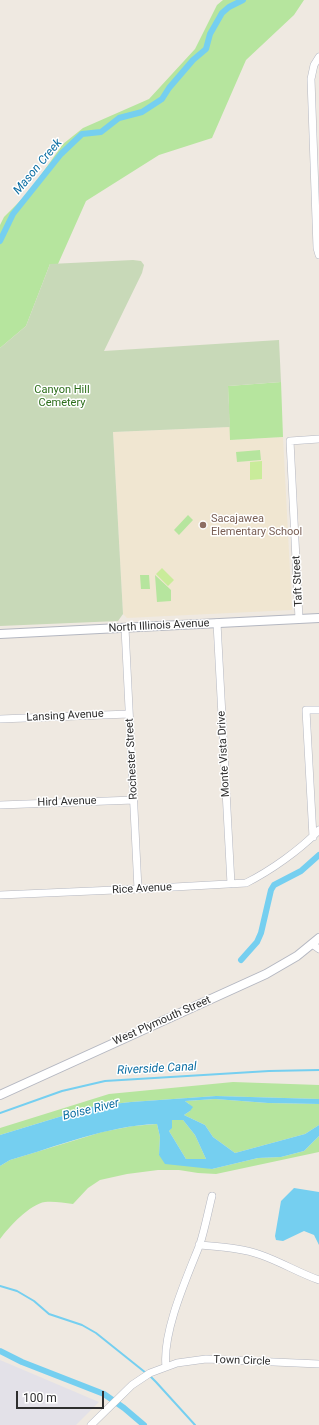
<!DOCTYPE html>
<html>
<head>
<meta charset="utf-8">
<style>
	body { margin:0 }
	#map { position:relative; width:319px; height:1425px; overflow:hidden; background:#efe9e1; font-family:Roboto,sans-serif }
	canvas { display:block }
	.scale { position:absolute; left:16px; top:1391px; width:88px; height:18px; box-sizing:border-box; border:2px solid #2e2e2e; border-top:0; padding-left:5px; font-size:12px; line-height:14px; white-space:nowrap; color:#2e2e2e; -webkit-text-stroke:3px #fff; paint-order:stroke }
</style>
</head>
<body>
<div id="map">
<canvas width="319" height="1425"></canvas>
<div class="scale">100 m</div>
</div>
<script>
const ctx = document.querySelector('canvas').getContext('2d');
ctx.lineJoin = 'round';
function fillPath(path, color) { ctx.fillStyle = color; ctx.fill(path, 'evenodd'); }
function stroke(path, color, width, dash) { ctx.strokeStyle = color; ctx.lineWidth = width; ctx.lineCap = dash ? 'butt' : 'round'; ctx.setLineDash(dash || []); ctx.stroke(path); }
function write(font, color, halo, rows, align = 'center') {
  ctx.font = font + ' Roboto,sans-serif'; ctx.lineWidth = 3; ctx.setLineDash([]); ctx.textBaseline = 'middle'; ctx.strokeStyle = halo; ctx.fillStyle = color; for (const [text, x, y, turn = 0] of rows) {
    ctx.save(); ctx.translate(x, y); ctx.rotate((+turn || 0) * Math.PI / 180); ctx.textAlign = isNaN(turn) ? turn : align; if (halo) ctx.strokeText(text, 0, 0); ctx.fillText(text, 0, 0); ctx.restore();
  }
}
fillPath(new Path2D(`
	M0,1360L99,1402L76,1425H0Z`), '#e3e1e8');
fillPath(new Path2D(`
	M230,427L231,440L283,437L292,610L127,618L123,614L113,432Z`), '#f0e6d1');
fillPath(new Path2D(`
	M223,0H304L294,15L246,60L212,138L159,155L86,201L58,264H50L26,326L0,348V225L4,217L28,193L63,144L83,128L149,99L195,49L217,5Z
	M281,382L283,437L230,440L228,386Z
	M260,450L261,460L237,462L236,452Z
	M188,515L193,520L179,535L174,530Z
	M140,575H149L150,589H141Z
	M155,575L171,590V601L157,602Z
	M233,1082L319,1085V1099L216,1096L131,1102L95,1106L0,1135V1128L109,1094Z
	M215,1099L268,1103L319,1104V1125L305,1134L235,1153L213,1137L205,1125L184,1115L190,1111L189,1104L185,1101Z
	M172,1120H183L195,1135L206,1159H186L169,1131L172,1127Z
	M157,1124L160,1137L159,1155L212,1169L258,1158L281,1157L304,1151L319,1136V1152L216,1174L198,1173L179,1170H158L127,1174L100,1180L88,1188L73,1204C64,1203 54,1201 45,1202C30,1204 9,1227 0,1239V1166L10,1160L102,1132L133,1126Z`), '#b6e59e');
fillPath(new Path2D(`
	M133,260L141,261L144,265L142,273L104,351L279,340L281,382L228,386L230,427L113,432L123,614L118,621L0,626V348L26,326L50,264Z`), '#c8d9b8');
fillPath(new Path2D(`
	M262,461V479L250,480V462Z
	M162,568L174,580L168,586L156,574Z`), '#c9ec9a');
fillPath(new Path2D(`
	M216,1096L319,1099V1104L268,1103L215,1099L185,1101L193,1107L190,1111L184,1115L205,1125L213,1137L235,1153L305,1134L319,1125V1136L304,1151L281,1157L258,1158L212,1169L165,1164L159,1155L160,1137L157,1124C106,1126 59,1146 10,1160L0,1166V1135L95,1106L131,1102ZM172,1120H183L195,1135L206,1159H186L169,1131L172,1128Z
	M294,1188L319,1192V1245L314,1235L304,1231L283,1241L276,1240L275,1236L281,1201Z`), '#75cff0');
stroke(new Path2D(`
	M0,1113L62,1091L105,1081L269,1071L319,1070
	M0,1286L17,1291L34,1301L49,1314L82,1325L96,1333L146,1373
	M150,1376L156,1382L195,1425`), '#75cff0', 2);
stroke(new Path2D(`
	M0,241L13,214L61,154L82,134L101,132L119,118L142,112L162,99L169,88L193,60L206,49L210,34L222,13L229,7L243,0
	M241,960L257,942L261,933L271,890L274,885L301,871L319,855
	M0,1351L22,1362L104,1394L124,1408L144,1425`), '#75cff0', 6);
const minor = new Path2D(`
	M319,57L314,65L311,79L317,248L319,255
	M299,619L290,441L319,439
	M217,623L231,884
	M125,628L138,889
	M0,719L129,714
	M0,805L134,800
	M313,837L306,710H319
	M0,895L138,889L246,883C270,871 300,850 319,830
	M312,944L319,949
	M199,1245C220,1247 242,1248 261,1255C281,1262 299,1273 319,1280
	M166,1367C162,1332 187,1277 200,1244C205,1228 208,1212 212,1196
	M91,1425L132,1385L150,1373L177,1363L206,1359L319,1364`);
const tertiary = new Path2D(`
	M0,634L319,618
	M0,1095L266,974L297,956L319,938`);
stroke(minor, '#b4b7c1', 8);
stroke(tertiary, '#b4b7c1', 10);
stroke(minor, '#fff', 7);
stroke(tertiary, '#fff', 8);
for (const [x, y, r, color] of [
	[203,525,4,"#8d6e63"]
]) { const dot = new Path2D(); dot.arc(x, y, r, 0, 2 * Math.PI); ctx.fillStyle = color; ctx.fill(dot); stroke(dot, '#fff', 1.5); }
write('11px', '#2c6e1b', '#fff', [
	["Canyon Hill",62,390],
	["Cemetery",62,403]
]);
write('11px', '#785e54', '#fff', [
	["Sacajawea",211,519],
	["Elementary School",211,532]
], 'left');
write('11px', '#2e2e2e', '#fff', [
	["Taft Street",298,581,-93],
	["North Illinois Avenue",159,626,-3],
	["Lansing Avenue",65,716,-3],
	["Monte Vista Drive",224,754,-93],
	["Rochester Street",132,759,-93],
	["Hird Avenue",67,802,-2],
	["Rice Avenue",142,889,-3],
	["West Plymouth Street",162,1021,-24],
	["Town Circle",242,1361,2]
]);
write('italic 12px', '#0d6fa3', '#fff', [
	["Mason Creek",38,167,-50],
	["Riverside Canal",157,1069,-3],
	["Boise River",91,1110,-14]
]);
</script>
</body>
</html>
